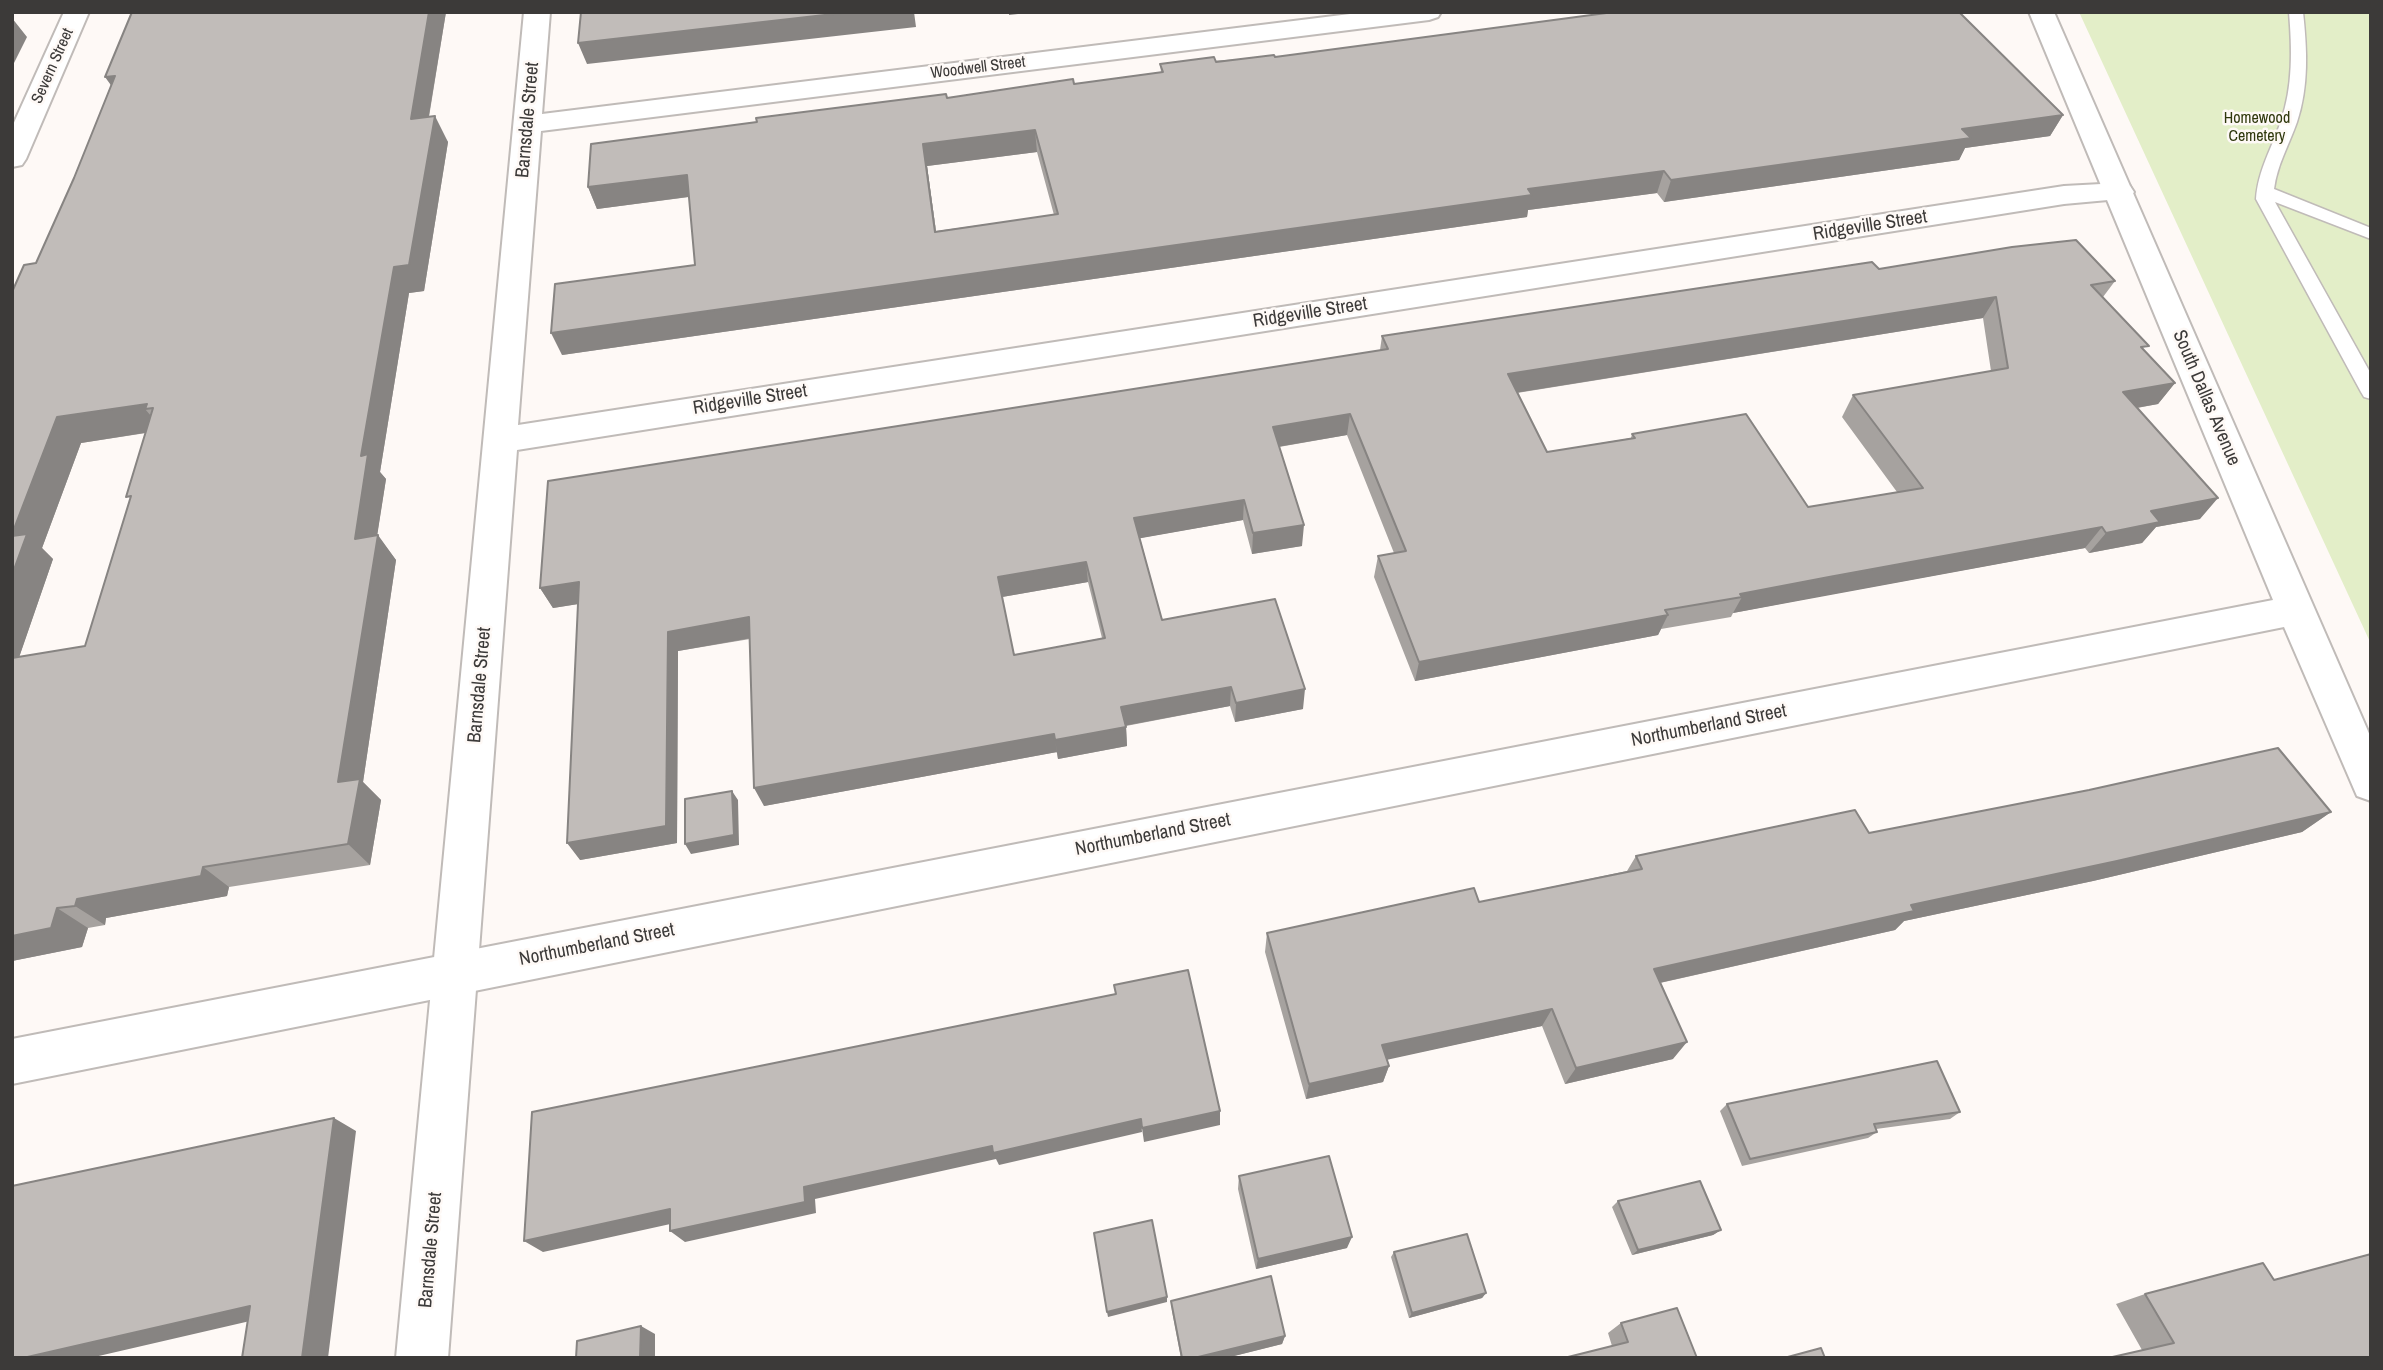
<!DOCTYPE html>
<html>
<head>
<meta charset="utf-8">
<style>
	body { margin:0 }
	#map { position:relative; width:2383px; height:1370px; overflow:hidden; background:#fef9f6; font-family:"Archivo Narrow",sans-serif }
	canvas { display:block }
	.frame { position:absolute; inset:0; border:14px solid #3c3a39; pointer-events:none }
</style>
</head>
<body>
<div id="map">
<canvas width="2383" height="1370"></canvas>
<div class="frame"></div>
</div>
<script>
const ctx = document.querySelector('canvas').getContext('2d');
ctx.lineJoin = 'round';
function fillPath(path, color) { ctx.fillStyle = color; ctx.fill(path, 'evenodd'); }
function stroke(path, color, width, dash) { ctx.strokeStyle = color; ctx.lineWidth = width; ctx.lineCap = dash ? 'butt' : 'round'; ctx.setLineDash(dash || []); ctx.stroke(path); }
function write(font, color, halo, rows, align = 'center') {
  ctx.font = font + ' "Archivo Narrow",sans-serif'; ctx.lineWidth = 5; ctx.setLineDash([]); ctx.textBaseline = 'middle'; ctx.strokeStyle = halo; ctx.fillStyle = color; for (const [text, x, y, turn = 0] of rows) {
    ctx.save(); ctx.translate(x, y); ctx.rotate((+turn || 0) * Math.PI / 180); ctx.textAlign = isNaN(turn) ? turn : align; if (halo) ctx.strokeText(text, 0, 0); ctx.fillText(text, 0, 0); ctx.restore();
  }
}
fillPath(new Path2D(`
	M2079,12H2371V644Z`), '#e3eec8');
const service = new Path2D(`
	M2289,12H2303C2307,49 2309,86 2297,122C2289,145 2277,165 2274,189L2371,228V239L2275,202L2371,374V399L2364,397L2361,392L2256,199C2258,170 2272,148 2281,121C2293,86 2292,49 2289,12Z`);
const minor = new Path2D(`
	M64,12H89L26,159L22,165L12,167V127Z
	M524,12H550L542,114L1366,12H1441L1438,17L1429,20L541,131L518,425L2064,186L2120,183L2130,186L2134,192L2130,198L2064,204L517,450L448,1358H396Z`);
const tertiary = new Path2D(`
	M2029,12H2054L2371,738V801L2357,796L2284,627L12,1084V1039L2273,600Z`);
stroke(service, '#c0bbb8', 3);
stroke(minor, '#c0bbb8', 4);
stroke(tertiary, '#c0bbb8', 4);
fillPath(service, '#fff');
fillPath(minor, '#fff');
fillPath(tertiary, '#fff');
fillPath(new Path2D(`
	M132,12H446L429,117L448,142L424,291L409,293L380,472L386,479L377,535L396,560L363,782L381,800L370,865L229,887L227,896L106,918L105,925L88,928L82,947L12,961L24,265L36,263L74,178L111,85ZM146,433L130,501L85,646L19,657L53,559L42,548L81,443Z
	M1275,57L2063,115L2050,136L1965,148L1959,160L1664,202L1657,193L1528,210L1527,217L562,355L695,265L689,197L597,209L588,187L947,98L1074,84L1161,72L1160,64ZM1037,152L1054,215L936,231L927,166Z
	M1879,269L2115,281L2103,297L2145,351L2175,383L2158,404L2137,408L2200,519L2156,527L2142,543L2089,553L2085,548L1816,597L1733,613L1731,617L1661,629L1658,635L1415,681L1374,577L1378,556L1394,553L1347,435L1279,447L1302,546L1252,554L1243,520L1140,538L1162,620L1303,709L1235,722L1230,706L1126,726L1127,746L1058,759L1057,752L764,806L750,639L678,651L677,843L580,860L578,604L553,608L540,588L1380,350L1382,336ZM1983,318L1991,371L1853,395L1842,417L1897,492L1808,507L1632,434L1631,438L1547,452L1517,393ZM1088,582L1102,638L1014,655L1002,597Z
	M2331,812L2302,832L2093,881L1904,921L1895,930L1660,983L1673,1059L1565,1084L1542,1026L1387,1059L1389,1066L1383,1082L1306,1099L1265,952L1267,933L1479,902L1627,871L1636,856L1869,833Z
	M1727,1104L1960,1112L1950,1119L1876,1129L1877,1132L1868,1138L1742,1166L1720,1111Z
	M1239,1176L1347,1248L1256,1269L1238,1189Z
	M1618,1201L1721,1230L1713,1235L1632,1255L1612,1207Z
	M1394,1252L1486,1293L1482,1298L1409,1318L1391,1257Z
	M2274,1280L2371,1358L2142,1350L2116,1304L2145,1294Z
	M1171,1301L1285,1336L1282,1344L1226,1358H1181L1172,1311Z
	M1621,1323L1697,1358L1612,1346L1608,1333Z`), '#a6a29f');
fillPath(new Path2D(`
	M429,12H446L424,145L411,119Z
	M851,12H914L916,27L587,64L578,43Z
	M1009,12H1036L1009,15Z
	M12,18L27,37L12,67Z
	M115,76L123,102L105,77Z
	M2063,115L2050,136L1965,148L1959,160L1664,202L1671,180L1962,129Z
	M435,116L448,142L424,291L409,293L380,472L386,479L374,556L378,535L396,560L363,782L381,800L370,865L348,844L338,782L361,456L394,267Z
	M1035,130L1037,152L927,166L939,253L923,144Z
	M1664,171L1657,193L1528,210L1527,217L562,355L551,333L1528,189Z
	M687,175L695,196L597,209L588,187Z
	M1996,297L1983,318L1502,395L1508,374Z
	M2175,383L2158,404L2107,413L2123,392Z
	M147,404L145,409L163,430L81,443L42,548L53,559L12,678V534L57,417Z
	M1350,414L1347,435L1271,448L1273,427Z
	M2218,498L2200,519L2156,527L2142,543L2089,553L2106,533L2151,511Z
	M1244,500L1243,520L1136,539L1134,518Z
	M1304,525L1302,546L1252,554L1253,533Z
	M2102,527L2085,548L1733,613L1742,597L1740,594Z
	M1086,562L1088,582L1002,597L998,577Z
	M579,582L591,602L553,608L540,588Z
	M1668,615L1658,635L1415,681L1419,662Z
	M749,617L757,637L678,651L677,843L580,860L567,843L668,632Z
	M1231,687L1230,706L1123,726L1121,707Z
	M1305,689L1303,709L1235,722L1236,703Z
	M1126,727L1127,746L1058,759L1055,740Z
	M1054,734L1057,752L764,806L754,788Z
	M732,791L738,800L739,845L691,854L685,844Z
	M2331,812L2302,832L2093,881L1904,921L1895,930L1641,987L1654,969L1911,905Z
	M203,867L229,887L227,896L106,918L105,925L75,906L77,899Z
	M57,908L88,928L82,947L12,961V936Z
	M1552,1009L1542,1026L1377,1062L1382,1045Z
	M1687,1042L1673,1059L1565,1084L1576,1068Z
	M1389,1066L1383,1082L1306,1099L1309,1084Z
	M1220,1111V1125L1144,1142L1142,1128Z
	M334,1118L356,1131L328,1358H302Z
	M1141,1119L1142,1132L999,1165L996,1159L815,1199L816,1213L685,1242L670,1231L804,1187L992,1146Z
	M670,1209L684,1221L543,1252L524,1241Z
	M1721,1230L1713,1235L1632,1255L1638,1250Z
	M1352,1237L1347,1248L1256,1269L1258,1259Z
	M1486,1293L1482,1298L1409,1318L1412,1313Z
	M1167,1297V1302L1108,1317L1107,1312Z
	M250,1306L276,1315L90,1358H23Z
	M641,1326L655,1334V1358H640Z
	M1285,1336L1282,1344L1226,1358H1194Z`), '#878482');
const building = new Path2D(`
	M132,12H429L411,119L435,116L409,265L394,267L361,456L368,454L355,539L378,535L338,782L360,779L348,844L203,867L201,876L77,899L75,906L57,908L51,928L12,936V658L85,646L131,496L126,497L153,408L145,409L147,404L57,417L12,534V292L24,265L36,263L74,178L115,76L105,77Z
	M581,12H851L578,43Z
	M1614,12H1959L2063,115L1962,129L1971,138L1671,180L1664,171L1528,189L1532,195L551,333L555,284L695,265L687,175L588,187L591,144L757,122L756,118L946,94L947,98L1073,79L1074,84L1163,72L1160,64L1214,57L1216,62L1274,55L1275,57ZM1035,130L1058,214L935,232L923,144Z
	M2076,240L2115,281L2091,285L2149,346L2141,347L2175,383L2123,392L2218,498L2151,511L2160,522L2106,533L2102,527L1829,577L1740,594L1742,597L1665,610L1668,615L1419,662L1378,556L1406,551L1350,414L1273,427L1304,525L1253,533L1244,500L1134,518L1162,620L1275,599L1305,689L1236,703L1231,687L1121,707L1126,727L1055,740L1054,734L754,788L749,617L668,632L666,826L567,843L579,582L540,588L548,481L1388,349L1382,336L1872,262L1879,269L2012,247ZM1996,297L2008,368L1853,395L1923,488L1808,507L1746,414L1632,434L1635,438L1547,452L1508,374ZM1086,562L1105,638L1014,655L998,577Z
	M27,534L12,575V536Z
	M2278,748L2331,812L2117,861L1911,905L1914,911L1654,969L1687,1042L1576,1068L1552,1009L1382,1045L1389,1066L1309,1084L1267,933L1474,888L1479,902L1642,869L1636,856L1855,810L1869,833L2089,790Z
	M732,791L734,835L685,844V799Z
	M1188,970L1220,1111L1142,1128L1141,1119L993,1153L992,1146L804,1187L805,1202L670,1231V1209L524,1241L532,1112L1116,994L1114,985Z
	M1937,1061L1960,1112L1874,1124L1877,1132L1750,1159L1727,1104Z
	M334,1118L302,1358H242L250,1306L23,1358H12V1186Z
	M1329,1156L1352,1237L1258,1259L1239,1176Z
	M1700,1181L1721,1230L1638,1250L1618,1201Z
	M1152,1220L1167,1297L1107,1312L1094,1233Z
	M1467,1234L1486,1293L1412,1313L1394,1252Z
	M2371,1254V1358H2108L2174,1343L2145,1294L2263,1263L2274,1280Z
	M1271,1276L1285,1336L1194,1358H1182L1171,1301Z
	M1677,1308L1697,1358H1564L1628,1342L1621,1323Z
	M641,1326L640,1358H576L577,1341Z
	M1821,1348L1825,1358H1784Z`);
fillPath(building, '#c1bcb9');
stroke(building, '#878482', 2);
write('16px', '#3c3a39', '#fef9f6', [
	["Severn Street",53,66,-66],
	["Woodwell Street",978,68,-7]
]);
write('16px', '#2f380d', '#fef9f6', [
	["Homewood",2257,119],
	["Cemetery",2257,137]
]);
write('19px', '#3c3a39', '#fef9f6', [
	["Barnsdale Street",528,120,-85],
	["Ridgeville Street",1870,226,-9],
	["Ridgeville Street",1310,313,-9],
	["South Dallas Avenue",2206,398,67],
	["Ridgeville Street",750,400,-9],
	["Barnsdale Street",480,685,-85],
	["Northumberland Street",1709,726,-11],
	["Northumberland Street",1153,835,-11],
	["Northumberland Street",597,945,-11],
	["Barnsdale Street",431,1250,-85]
]);
</script>
</body>
</html>
